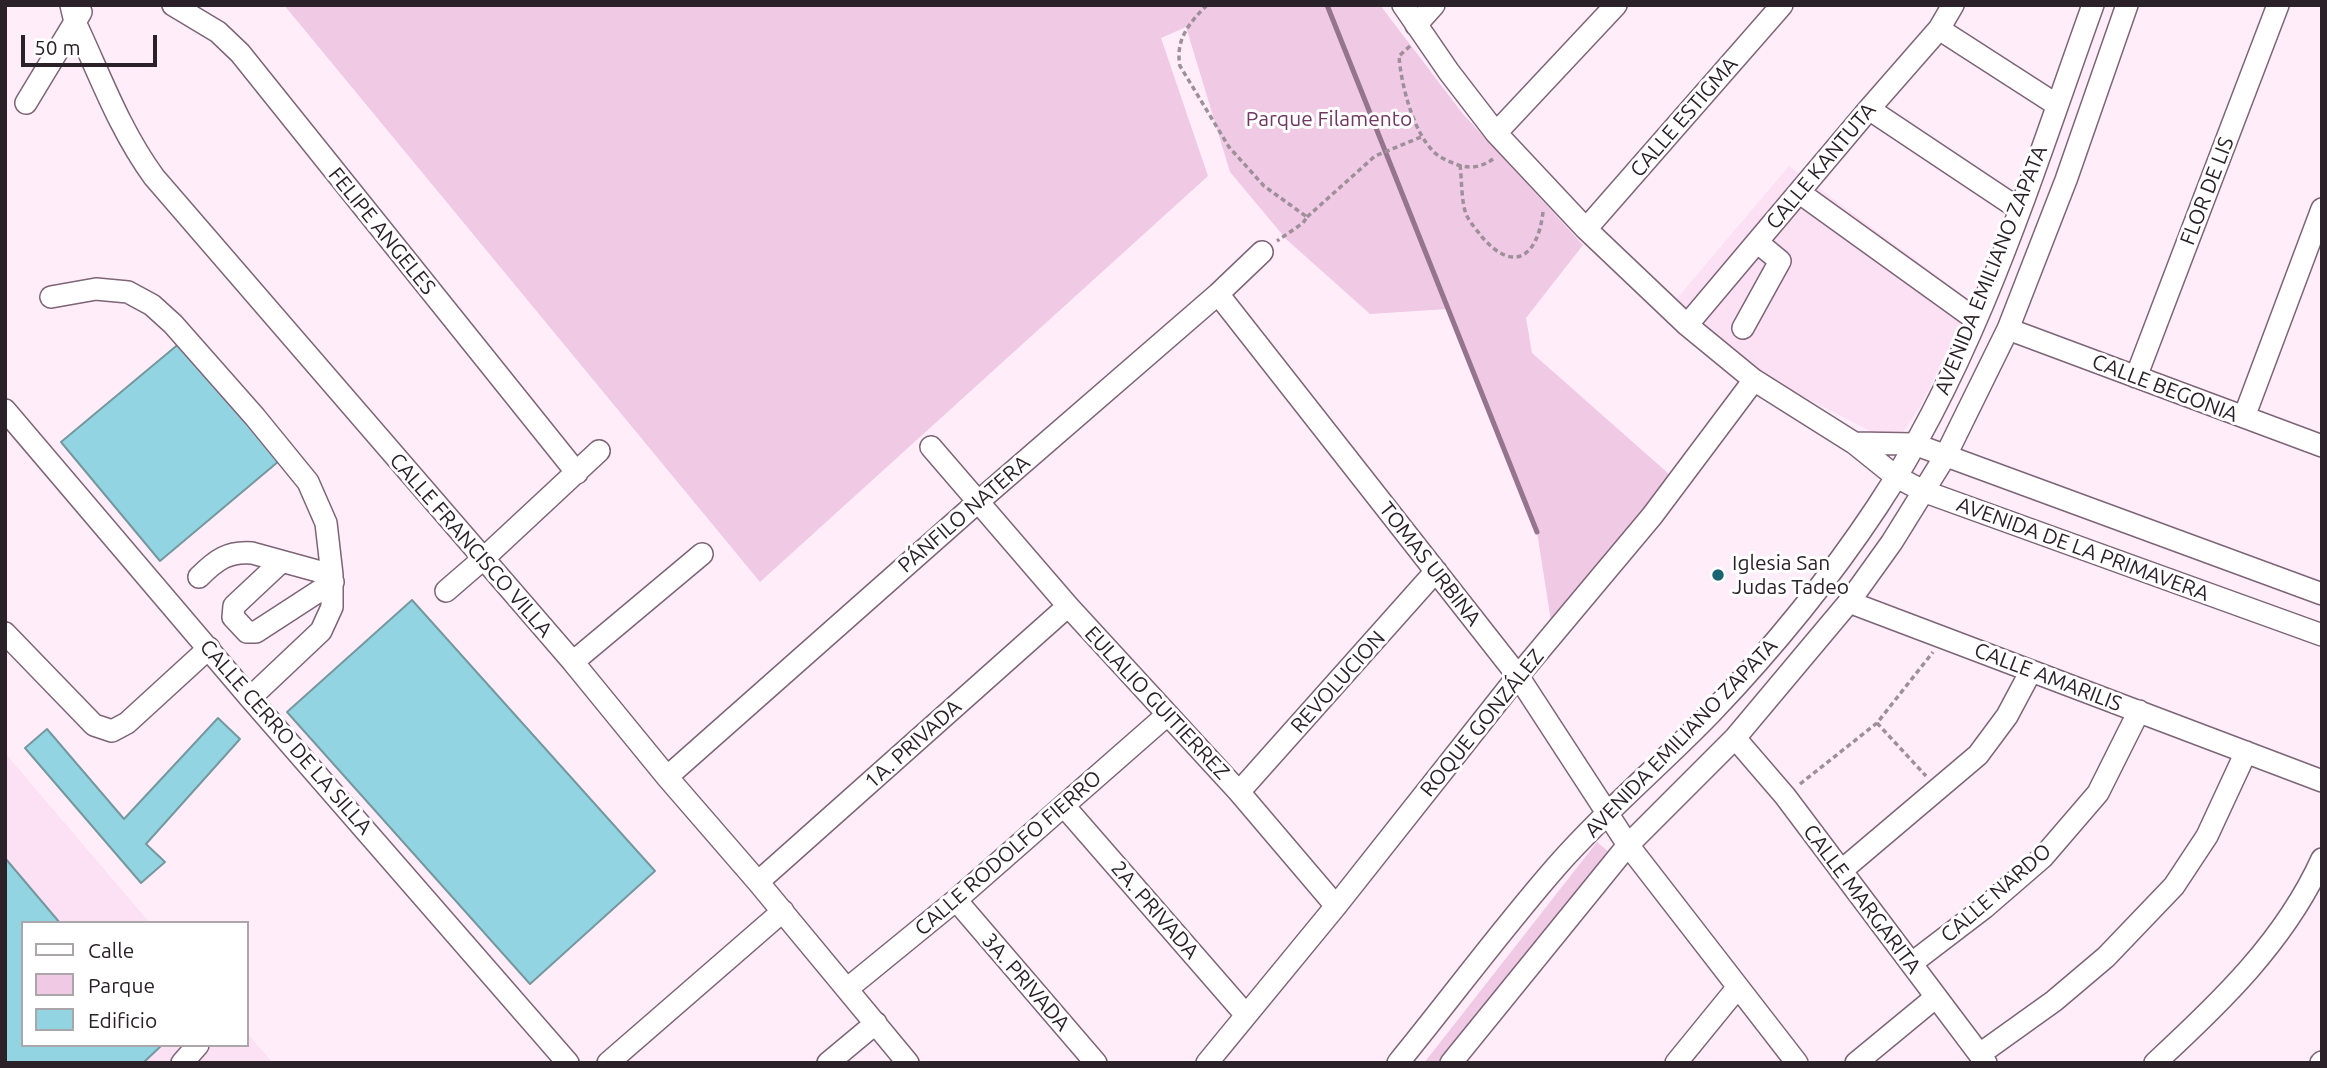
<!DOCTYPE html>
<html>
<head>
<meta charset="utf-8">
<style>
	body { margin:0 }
	#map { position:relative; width:2327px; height:1068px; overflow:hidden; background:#ffeefa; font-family:Ubuntu,sans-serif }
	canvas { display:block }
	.frame { position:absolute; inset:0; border:7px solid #2b2128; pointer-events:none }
	.legend { position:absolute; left:21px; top:921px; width:228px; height:126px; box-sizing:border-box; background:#fff; border:2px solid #aaa6a9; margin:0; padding:9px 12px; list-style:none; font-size:21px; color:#2b2128 }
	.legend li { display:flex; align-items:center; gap:14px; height:35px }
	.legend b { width:35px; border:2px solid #aaa6a9 }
	.scale { position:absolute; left:21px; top:35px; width:136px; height:32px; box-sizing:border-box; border:4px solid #2b2128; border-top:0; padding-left:9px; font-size:21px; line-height:24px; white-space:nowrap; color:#2b2128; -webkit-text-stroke:5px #fff; paint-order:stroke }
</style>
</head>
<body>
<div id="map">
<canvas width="2327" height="1068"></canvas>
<div class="frame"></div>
<ul class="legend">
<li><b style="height:9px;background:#fff"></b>Calle</li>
<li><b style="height:19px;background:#f0c9e5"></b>Parque</li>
<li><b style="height:19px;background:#93d4e2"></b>Edificio</li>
</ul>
<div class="scale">50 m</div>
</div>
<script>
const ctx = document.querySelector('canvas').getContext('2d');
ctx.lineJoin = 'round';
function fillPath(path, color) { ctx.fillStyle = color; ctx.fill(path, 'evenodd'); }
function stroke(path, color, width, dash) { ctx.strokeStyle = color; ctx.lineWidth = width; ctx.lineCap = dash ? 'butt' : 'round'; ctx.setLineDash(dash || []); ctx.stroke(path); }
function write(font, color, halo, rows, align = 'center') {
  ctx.font = font + ' Ubuntu,sans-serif'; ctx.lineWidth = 6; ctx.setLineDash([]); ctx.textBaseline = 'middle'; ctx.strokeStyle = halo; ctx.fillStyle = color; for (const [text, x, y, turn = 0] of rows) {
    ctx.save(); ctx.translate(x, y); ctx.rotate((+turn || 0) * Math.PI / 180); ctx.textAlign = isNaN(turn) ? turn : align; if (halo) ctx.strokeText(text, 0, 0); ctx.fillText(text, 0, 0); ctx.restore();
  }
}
fillPath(new Path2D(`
	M1789,166L1971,301L1921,405L1895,444L1764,376L1673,303Z
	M5,753L150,923H23V1045H247V1033L273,1063H5Z`), '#fce0f4');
fillPath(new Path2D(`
	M284,5H1380L1463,114L1583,245L1526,318L1532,353L1678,482L1553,634L1537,532L1448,309L1370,314L1286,239L1230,172L1186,27L1161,38L1208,176L760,582Z
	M1597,842L1622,863L1456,1063H1424Z`), '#f0c9e5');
stroke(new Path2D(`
	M1327,5L1537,532`), '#95748d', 5);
const building = new Path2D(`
	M181,342L279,461L160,561L61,442Z
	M412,600L655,871L530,984L287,712Z
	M218,718L240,739L146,844L165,862L141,883L25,748L47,729L124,819Z
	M5,858L60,923H23V1045H162L143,1063H5Z`);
fillPath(building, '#93d4e2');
stroke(building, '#75989f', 2);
const minor = new Path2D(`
	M71,5L75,22C100,75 119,129 154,177L573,662L667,777L758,882L908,1063
	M173,5L218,32L240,53L577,473
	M1403,5L1449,72L1496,133L1586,229L1687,325L1754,380L1854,443L1895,476L1923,491L2322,635
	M1416,25L1434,5
	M1939,29L2057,105
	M26,103L81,12
	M1869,109L2019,209
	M1496,133L1616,5
	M1800,193L1975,319
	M1586,229L1782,5
	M1218,294L1518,676L1628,845L1797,1063
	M51,297L96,289L128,292L152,305L173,324L255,417L308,482L326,523L332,575V607L321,631L250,698
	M1687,325L1869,109L1939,29L1953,5
	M1743,328L1780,261L1757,242
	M2008,329L2322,446
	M2136,377L2278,5
	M5,410L250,698L568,1063
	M2244,417L2322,209
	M1854,443L1914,444L2322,594
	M931,447L1068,606L1239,792L1336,906
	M281,562L234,606L233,617L247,632H256L333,582
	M199,577C216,560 228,551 252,553L332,575
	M446,591L483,559L599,451
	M1849,602L2322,781
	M5,633L94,725L112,731L127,723L209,648
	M573,662L702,554
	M1735,738L1785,796L1986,1063
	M667,777L979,501L1218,294L1262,252
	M1239,792L1436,571
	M1064,806L1246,1015
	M1841,871L1978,755L2007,716L2031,671
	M758,882L1068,606
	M956,900L1096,1063
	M1912,963L1984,908L2043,857L2098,793L2139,711
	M847,989L956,900L1167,715
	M1980,1054L2054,1001L2106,957L2174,886L2207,836L2246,752
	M182,1063L198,1045
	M608,1063L783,911
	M828,1063L876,1023
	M1207,1063L1336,906L1518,676L1652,516L1754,380
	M1398,1063C1451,998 1501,930 1556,867C1604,812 1661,765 1711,713C1772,649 1828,581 1877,507C1977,357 2032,174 2093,5
	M1451,1063L1628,845L1735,738L1849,602L1892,542L1946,455L2008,329L2066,180L2127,5
	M1676,1063L1738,987
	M1856,1063L1936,997
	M2155,1063C2220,1003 2285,941 2322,859
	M2321,1063L2322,1062`);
stroke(minor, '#7d6476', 24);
stroke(new Path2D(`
	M1207,5C1189,23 1175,40 1180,66L1229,147L1264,186L1307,217L1303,223L1277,241
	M1410,46L1399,56C1401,84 1413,132 1434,152C1440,158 1450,162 1458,165C1471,169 1482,167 1493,159
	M1460,165C1462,180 1461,200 1466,214C1470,223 1477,230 1482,237C1515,275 1538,255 1543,212
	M1307,217L1375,156L1421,137
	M1877,723L1926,776
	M1800,784L1877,723L1933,652`), '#9d9099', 3.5, [5, 3.5]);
stroke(minor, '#fff', 21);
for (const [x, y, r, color] of [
	[1718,575,7,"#1a6371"]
]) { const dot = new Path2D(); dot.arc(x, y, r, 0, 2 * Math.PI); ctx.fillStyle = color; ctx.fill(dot); stroke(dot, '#fff', 2.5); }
write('21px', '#2b2128', '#fff', [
	["CALLE ESTIGMA",1684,117,-49],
	["CALLE KANTUTA",1821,166,-50],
	["FLOR DE LIS",2207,191,-69],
	["FELIPE ANGELES",382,231,51],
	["AVENIDA EMILIANO ZAPATA",1991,270,-68],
	["CALLE BEGONIA",2165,388,21],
	["PÁNFILO NATERA",964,514,-41],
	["CALLE FRANCISCO VILLA",471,545,49],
	["AVENIDA DE LA PRIMAVERA",2083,549,20],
	["TOMAS URBINA",1430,564,52],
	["CALLE AMARILIS",2048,677,21],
	["REVOLUCION",1338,682,-48],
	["EULALIO GUITIERREZ",1157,703,47],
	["ROQUE GONZÁLEZ",1482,723,-51],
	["CALLE CERRO DE LA SILLA",286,737,49],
	["AVENIDA EMILIANO ZAPATA",1681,738,-46],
	["1A. PRIVADA",913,744,-42],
	["CALLE RODOLFO FIERRO",1008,853,-41],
	["CALLE NARDO",1996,893,-41],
	["CALLE MARGARITA",1862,899,53],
	["2A. PRIVADA",1155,910,49],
	["3A. PRIVADA",1026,982,49]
]);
write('21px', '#6f3762', '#fff', [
	["Parque Filamento",1329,119]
]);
write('21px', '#2b2128', '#fff', [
	["Iglesia San",1732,563],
	["Judas Tadeo",1732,587]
], 'left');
</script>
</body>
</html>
